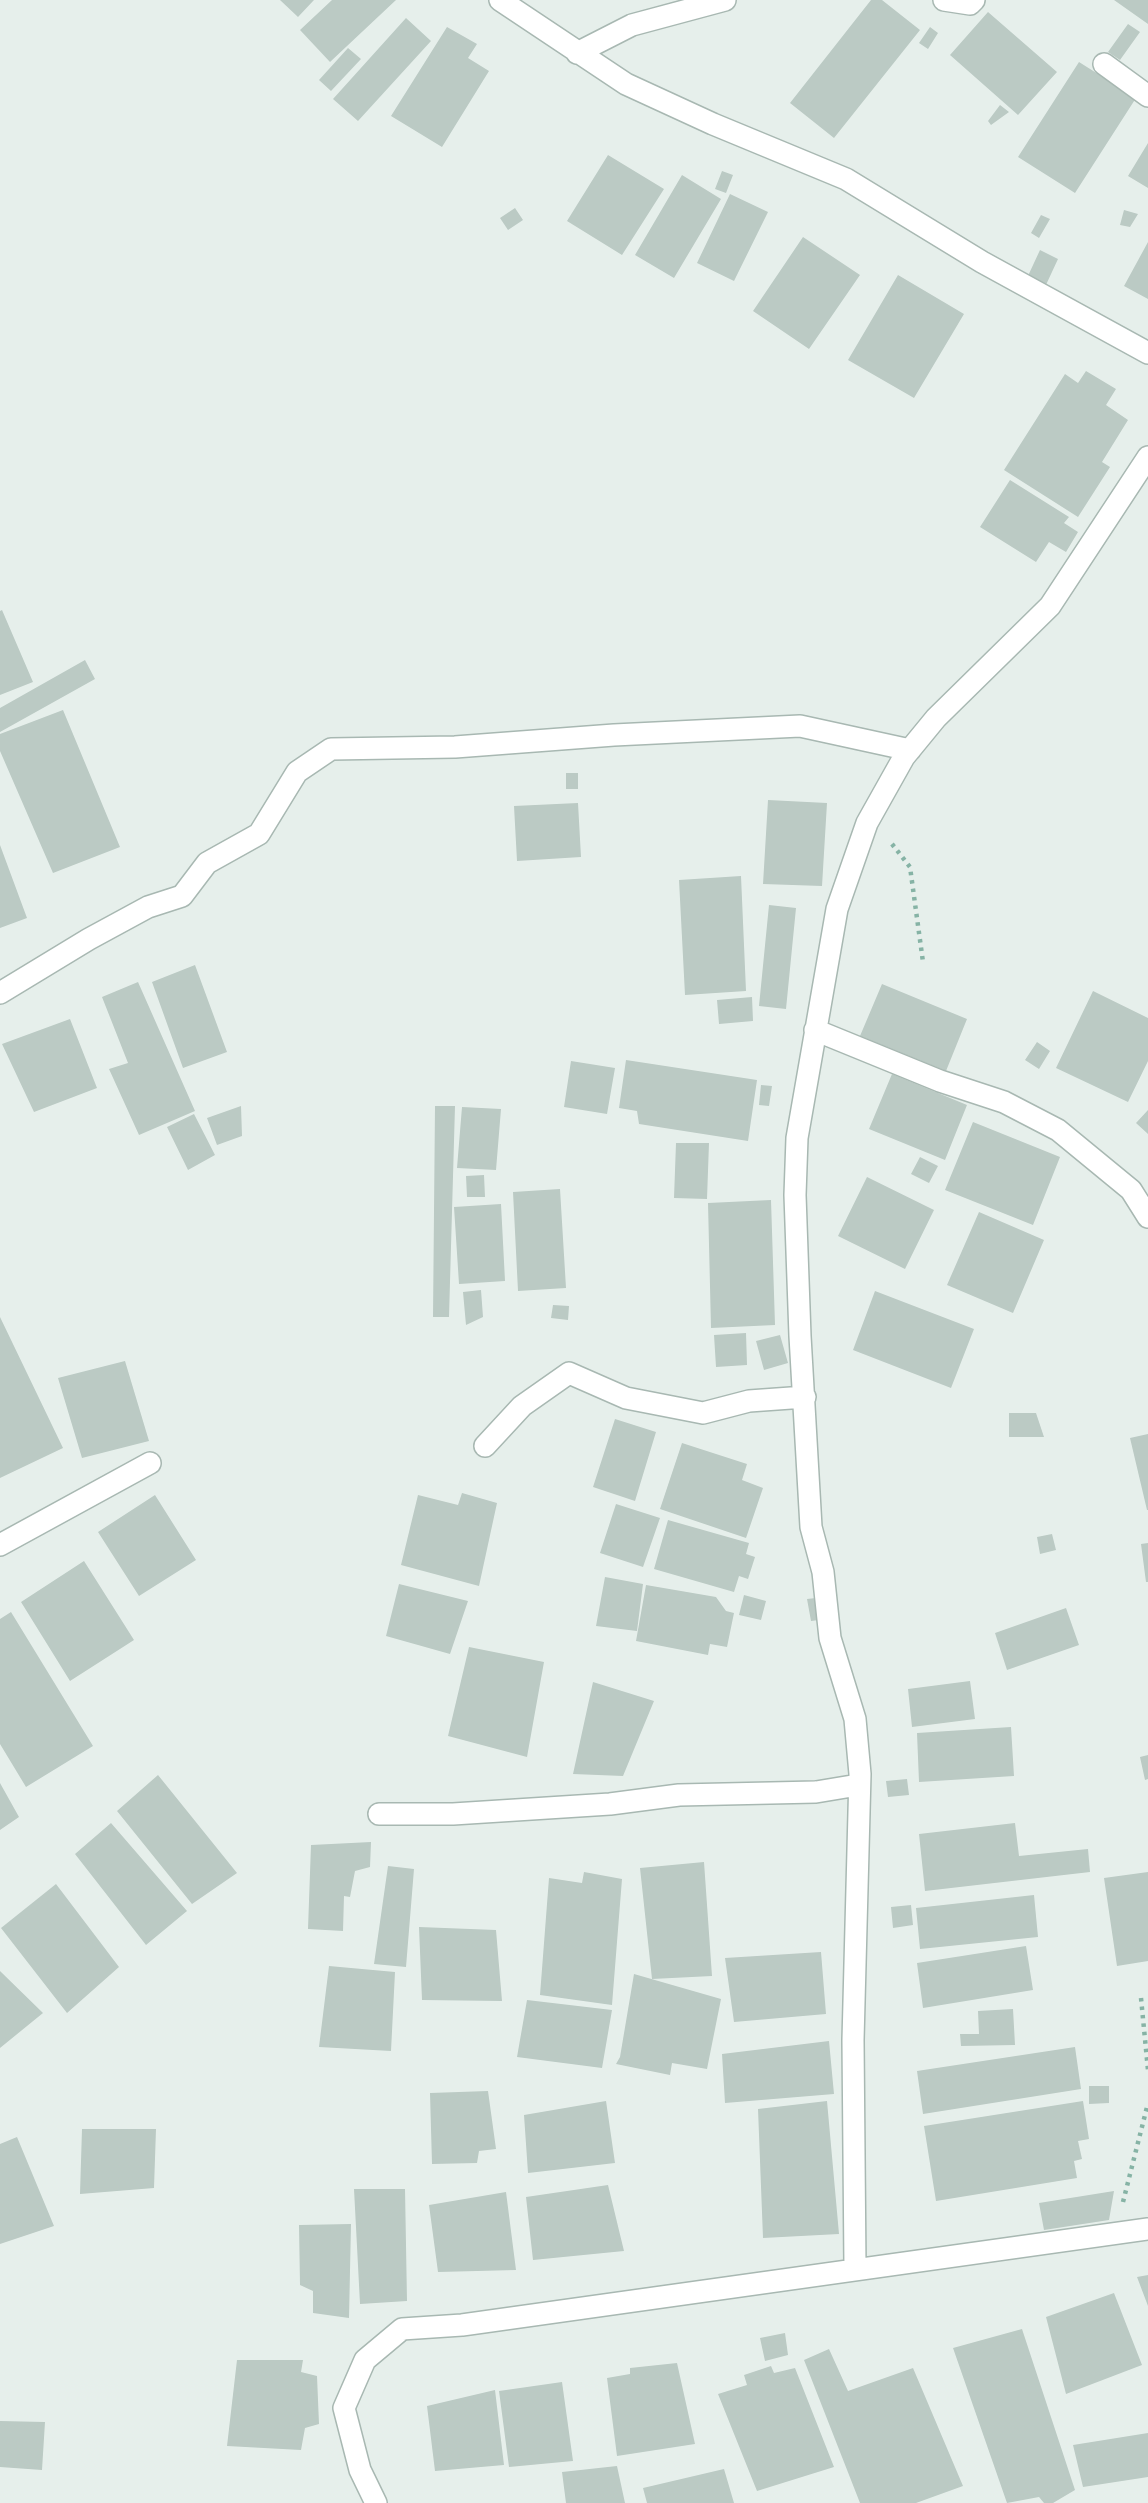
<!DOCTYPE html>
<html>
<head>
<meta charset="utf-8">
<style>
	body { margin:0 }
	canvas { display:block; background:#e6efeb }
</style>
</head>
<body>
<canvas width="1148" height="2503"></canvas>
<script>
const ctx = document.querySelector('canvas').getContext('2d');
ctx.lineJoin = 'round';
function fillPath(path, color) { ctx.fillStyle = color; ctx.fill(path, 'evenodd'); }
function stroke(path, color, width, dash) { ctx.strokeStyle = color; ctx.lineWidth = width; ctx.lineCap = dash ? 'butt' : 'round'; ctx.setLineDash(dash || []); ctx.stroke(path); }
fillPath(new Path2D(`
	M280,0H314L298,17Z
	M332,0H396L330,62L300,30Z
	M871,0H882L920,30L834,138L790,103Z
	M1114,0H1148V24Z
	M988,12L1057,72L1018,115L950,55Z
	M406,18L431,41L358,121L333,99Z
	M1128,24L1140,32L1120,60L1108,52Z
	M447,27L477,44L468,58L489,71L442,147L391,116Z
	M930,27L938,33L928,49L919,43Z
	M348,48L361,59L331,91L319,80Z
	M1079,62L1136,98L1075,193L1018,157Z
	M1000,105L1009,112L991,125L988,121Z
	M1148,143V188L1128,176Z
	M608,155L664,189L622,255L567,221Z
	M722,171L733,175L726,193L715,189Z
	M682,175L721,199L674,278L635,255Z
	M730,194L768,212L734,281L697,263Z
	M515,208L523,220L508,230L500,218Z
	M1124,210L1138,214L1130,227L1120,225Z
	M1041,215L1050,219L1039,238L1031,233Z
	M803,237L860,275L809,349L753,311Z
	M1148,242V299L1124,286Z
	M1040,250L1058,259L1045,287L1027,278Z
	M898,275L964,314L914,398L848,360Z
	M1086,371L1116,389L1106,405L1128,420L1102,462L1110,467L1078,517L1004,470L1065,374L1078,383Z
	M1010,480L1069,517L1064,523L1078,532L1066,552L1049,542L1036,562L980,527Z
	M2,610L33,682L0,695V611Z
	M85,660L95,679L0,732V708Z
	M63,710L120,847L53,873L0,751V734Z
	M566,773H578V789H566Z
	M768,800L827,803L822,886L763,884Z
	M578,803L581,857L517,861L514,806Z
	M0,845L27,918L0,928Z
	M741,876L746,991L685,995L679,880Z
	M769,905L796,908L786,1009L759,1006Z
	M195,965L227,1052L183,1068L152,982Z
	M138,982L195,1111L139,1135L109,1069L128,1063L102,997Z
	M882,984L967,1019L946,1071L860,1036Z
	M1093,991L1148,1018V1061L1128,1102L1056,1068Z
	M752,997L753,1021L719,1024L717,1000Z
	M70,1019L97,1088L34,1112L2,1044Z
	M1037,1042L1050,1051L1039,1069L1025,1060Z
	M626,1060L757,1080L748,1141L639,1124L637,1111L619,1108Z
	M571,1061L615,1068L607,1114L564,1107Z
	M892,1074L967,1105L945,1160L869,1129Z
	M761,1085L772,1086L769,1106L759,1105Z
	M241,1106L242,1136L217,1145L207,1118Z
	M435,1106H455L449,1317H433Z
	M462,1107L501,1109L496,1170L457,1168Z
	M1148,1110V1134L1136,1123Z
	M194,1114L215,1155L188,1170L167,1127Z
	M973,1122L1060,1157L1033,1225L945,1190Z
	M676,1143H709L707,1199L674,1198Z
	M920,1157L938,1166L929,1183L911,1174Z
	M484,1175L485,1197H467L466,1176Z
	M867,1177L934,1210L905,1269L838,1236Z
	M560,1189L566,1288L518,1291L513,1192Z
	M771,1200L775,1325L711,1328L708,1203Z
	M501,1204L505,1281L459,1284L454,1207Z
	M979,1212L1044,1240L1013,1313L947,1285Z
	M481,1290L483,1317L466,1325L463,1292Z
	M875,1291L974,1329L951,1388L853,1350Z
	M553,1305L569,1306L568,1320L551,1318Z
	M0,1317L63,1448L0,1478Z
	M746,1333L747,1365L716,1367L714,1335Z
	M780,1335L788,1363L764,1370L756,1341Z
	M125,1361L149,1441L82,1458L58,1378Z
	M1009,1413H1036L1044,1437H1009Z
	M615,1419L656,1432L635,1501L593,1487Z
	M1148,1434V1510H1147L1130,1438Z
	M682,1443L747,1464L742,1480L763,1488L746,1538L660,1509Z
	M462,1493L497,1503L479,1586L401,1565L418,1495L458,1505Z
	M155,1495L196,1560L139,1596L98,1532Z
	M616,1504L660,1518L643,1567L600,1553Z
	M668,1520L749,1543L746,1554L755,1557L748,1579L739,1576L734,1592L654,1569Z
	M1052,1534L1056,1550L1040,1554L1037,1537Z
	M1148,1543V1582H1146L1141,1544Z
	M84,1561L134,1640L70,1681L21,1602Z
	M605,1577L643,1584L637,1631L596,1626Z
	M399,1584L468,1601L450,1654L386,1636Z
	M646,1585L716,1597L726,1611L734,1613L727,1647L710,1644L708,1655L636,1641Z
	M744,1595L766,1601L761,1620L739,1615Z
	M816,1598L819,1620L811,1621L807,1599Z
	M1066,1608L1079,1645L1007,1670L995,1633Z
	M11,1612L93,1746L26,1787L0,1744V1619Z
	M469,1647L544,1662L527,1757L448,1736Z
	M970,1681L975,1719L912,1727L908,1689Z
	M593,1682L654,1701L623,1776L573,1774Z
	M1011,1727L1014,1776L919,1782L917,1733Z
	M1148,1755V1779L1145,1780L1140,1757Z
	M158,1775L237,1873L192,1904L117,1811Z
	M907,1779L909,1795L888,1797L886,1781Z
	M0,1783L19,1817L0,1830Z
	M111,1823L187,1911L146,1945L75,1854Z
	M1015,1823L1019,1856L1088,1849L1090,1872L925,1891L919,1834Z
	M371,1842L370,1867L355,1871L350,1897L344,1896L343,1931L308,1929L311,1845Z
	M704,1862L712,1976L652,1979L640,1868Z
	M388,1866L414,1869L406,1967L374,1964Z
	M584,1872L622,1879L612,2005L540,1995L549,1878L582,1883Z
	M1148,1872V1961L1117,1966L1104,1878Z
	M56,1884L119,1967L67,2013L1,1928Z
	M1034,1895L1038,1937L920,1949L916,1908Z
	M911,1905L913,1925L893,1928L891,1907Z
	M419,1927L496,1930L502,2001L422,2000Z
	M1026,1946L1033,1990L923,2008L917,1963Z
	M821,1952L826,2014L734,2022L725,1958Z
	M329,1966L395,1972L391,2051L319,2047Z
	M0,1971L43,2013L0,2048Z
	M634,1974L721,1999L707,2069L672,2063L670,2075L616,2064L620,2057Z
	M527,2000L612,2010L602,2068L517,2057Z
	M1013,2009L1015,2045L961,2046L960,2034H979L978,2011Z
	M829,2041L834,2094L725,2103L722,2054Z
	M1075,2047L1081,2089L923,2114L917,2071Z
	M1089,2086H1109V2103L1089,2104Z
	M488,2091L496,2149L479,2151L477,2163L432,2164L430,2093Z
	M606,2101L615,2163L528,2173L524,2115Z
	M827,2101L839,2234L763,2238L758,2109Z
	M1083,2101L1089,2139L1078,2141L1082,2159L1074,2161L1077,2178L936,2201L924,2126Z
	M82,2129H156L154,2188L80,2194Z
	M17,2137L54,2226L0,2244V2144Z
	M608,2185L624,2251L533,2260L526,2197Z
	M354,2189H405L407,2301L360,2304Z
	M1114,2191L1109,2220L1044,2230L1039,2203Z
	M506,2192L516,2270L438,2272L429,2205Z
	M351,2224L349,2318L313,2313V2291L300,2285L299,2225Z
	M1148,2275V2306L1137,2277Z
	M1114,2293L1142,2365L1066,2394L1046,2317Z
	M1022,2329L1075,2490L1053,2503H1044L1039,2497L1007,2503L953,2348Z
	M785,2333L788,2355L765,2361L760,2338Z
	M829,2349L848,2391L913,2368L963,2486L916,2503H860L804,2360Z
	M237,2360H303L301,2372L317,2376L319,2424L305,2428L301,2450L227,2446Z
	M677,2363L695,2444L617,2456L607,2378L630,2374V2368Z
	M771,2366L774,2373L795,2368L834,2467L757,2491L718,2394L747,2385L744,2375Z
	M562,2382L573,2461L509,2467L499,2391Z
	M495,2390L504,2465L435,2471L427,2406Z
	M0,2421L45,2422L42,2470L0,2467Z
	M1148,2433V2477L1083,2487L1073,2445Z
	M617,2466L625,2503H566L562,2472Z
	M724,2469L734,2503H647L643,2488Z`), '#bbcac4');
const street = new Path2D(`
	M500,0L626,84L713,124L846,179L982,262L1148,353
	M944,0L970,4L974,0
	M577,53L632,25L725,0
	M1104,64L1148,96
	M0,993L89,939L148,907L182,896L207,863L259,834L297,772L331,749L455,747L614,735L800,726L910,750
	M815,1030L940,1081L1004,1102L1058,1130L1131,1190L1148,1217
	M485,1446L522,1406L569,1373L626,1398L703,1413L749,1401L805,1397
	M0,1545L150,1463
	M379,1814H453L610,1804L679,1795L816,1792L858,1785
	M855,2268L853,2040L860,1774L855,1719L830,1638L823,1572L811,1527L800,1336L795,1195L797,1138L837,909L867,823L904,757L936,718L1050,606L1148,457
	M376,2503L360,2470L344,2408L365,2360L402,2329L462,2325L1148,2229`);
stroke(street, '#a8b8b2', 24);
stroke(new Path2D(`
	M892,844L910,867L923,962
	M1141,1998L1148,2070
	M1123,2202L1148,2103`), '#86b3a5', 4.5, [3.5, 5]);
stroke(street, '#fff', 21);
</script>
</body>
</html>
